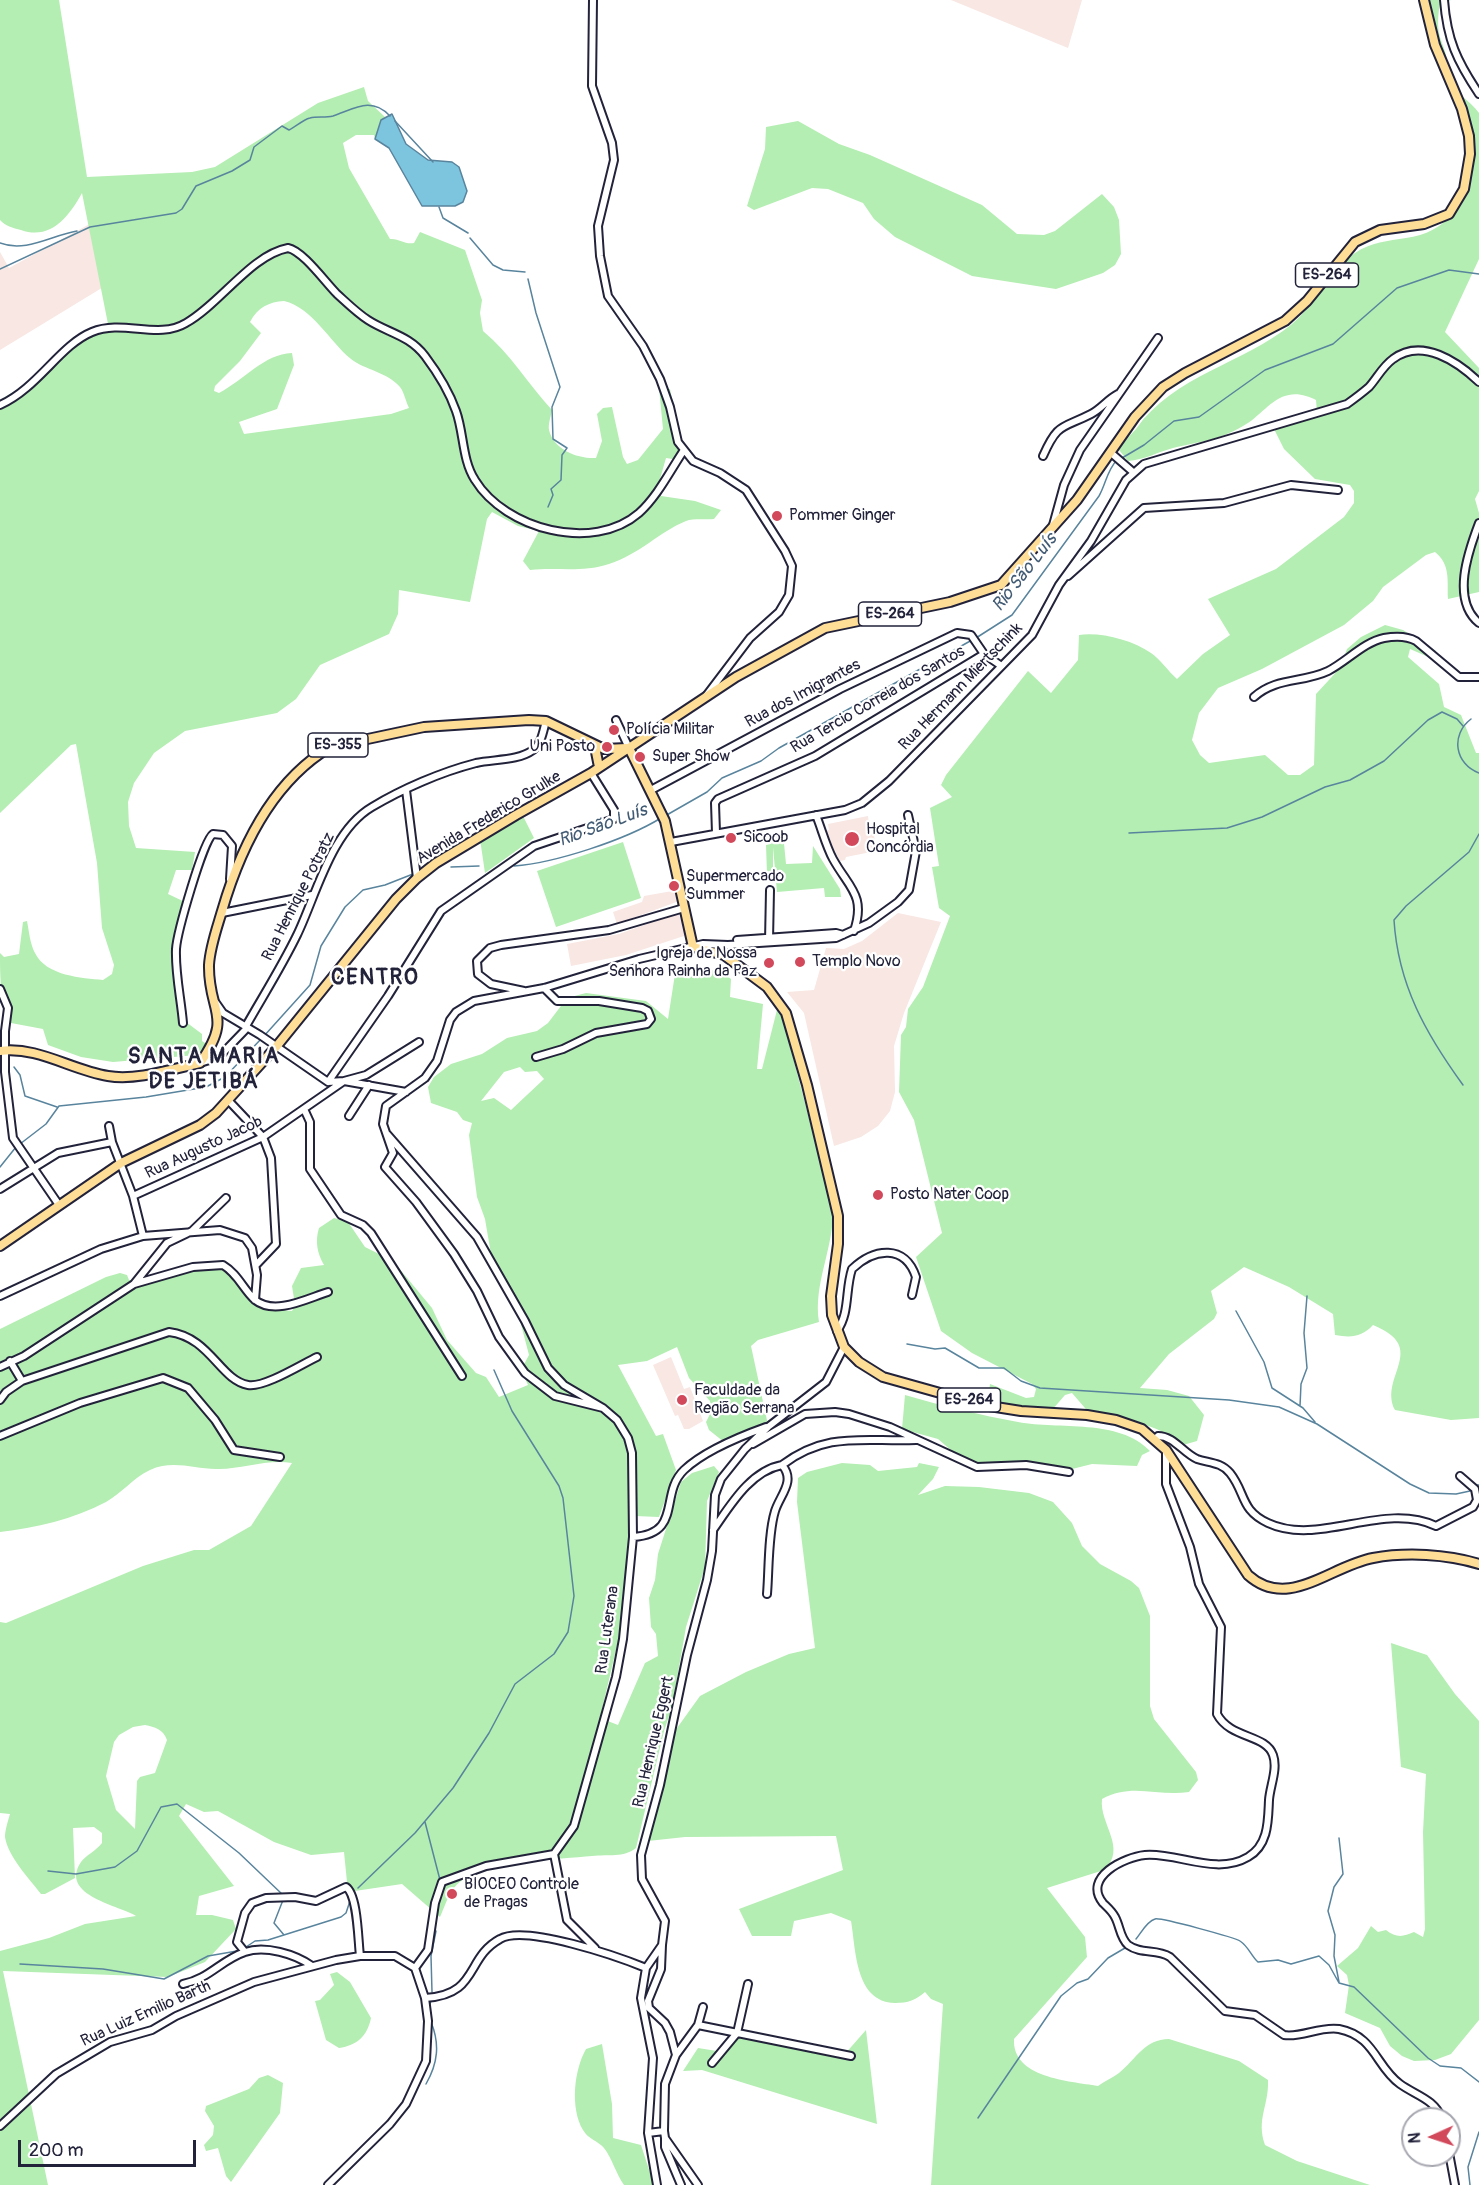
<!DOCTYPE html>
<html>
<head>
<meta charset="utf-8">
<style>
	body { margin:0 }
	#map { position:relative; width:1479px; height:2185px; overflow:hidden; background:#fff; font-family:Pangolin,sans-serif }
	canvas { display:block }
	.north { position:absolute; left:1401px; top:2107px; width:60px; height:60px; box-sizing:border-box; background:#fff; border:2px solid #a7a7b1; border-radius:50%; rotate:267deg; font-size:16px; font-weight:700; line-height:24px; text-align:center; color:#22223b }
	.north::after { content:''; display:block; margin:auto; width:21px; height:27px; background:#d1495b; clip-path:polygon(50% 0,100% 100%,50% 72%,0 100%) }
	.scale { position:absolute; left:18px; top:2140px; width:178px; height:27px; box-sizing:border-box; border:3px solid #22223b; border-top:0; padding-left:8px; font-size:18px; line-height:21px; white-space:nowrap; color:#22223b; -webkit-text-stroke:4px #fff; paint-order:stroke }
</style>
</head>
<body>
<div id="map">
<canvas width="1479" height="2185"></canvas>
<div class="north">N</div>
<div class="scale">200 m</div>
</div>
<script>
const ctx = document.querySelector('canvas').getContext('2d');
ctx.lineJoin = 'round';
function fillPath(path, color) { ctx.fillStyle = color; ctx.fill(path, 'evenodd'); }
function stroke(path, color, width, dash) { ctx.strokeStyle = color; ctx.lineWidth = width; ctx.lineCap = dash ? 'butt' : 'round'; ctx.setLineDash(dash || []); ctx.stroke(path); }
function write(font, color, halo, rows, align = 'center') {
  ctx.font = font + ' Pangolin,sans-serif'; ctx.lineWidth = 4.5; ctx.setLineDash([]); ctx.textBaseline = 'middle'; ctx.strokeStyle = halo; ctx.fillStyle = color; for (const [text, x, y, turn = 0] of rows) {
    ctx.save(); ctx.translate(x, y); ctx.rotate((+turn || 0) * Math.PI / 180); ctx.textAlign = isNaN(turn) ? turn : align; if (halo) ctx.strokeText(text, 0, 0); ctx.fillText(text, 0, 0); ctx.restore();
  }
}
fillPath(new Path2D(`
	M951,0H1082L1068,48Z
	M97,220L128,272L0,350V252L9,268Z
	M868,816L869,824L872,823L876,848L871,849V852L846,857L845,860L840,861L824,831L829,830L828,824Z
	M678,890L679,901L617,924L613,912L642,902L644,896Z
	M678,913L687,935L626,955L571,966L567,944L619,934Z
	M898,913L941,922L904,1013L894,1046L895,1092L890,1111L878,1126L861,1137L834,1146L804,1013L787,992L814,990L826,948L844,949L862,941Z
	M671,1357L684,1389L690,1387L703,1421L689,1429H684L678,1415L675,1416L653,1365Z`), '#f8e7e3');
fillPath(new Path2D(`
	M0,0H59L87,177L192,172L215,167L318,103L364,87L368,101L385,117L375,139L374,135H356L343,143L349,168L390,239C399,238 405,245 414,243L420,232L465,250L482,300L480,313L483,331C510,353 528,384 552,410C551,416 548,424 549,430C554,450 578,459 596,458L602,441L597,414L603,408L612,407L623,457L627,464L638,460L663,429L659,388L670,389L679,431V460L666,458L660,479L661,496L695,501L721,510L714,519C706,520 694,518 686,521C659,532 640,554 609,564C581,573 558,567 530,570L523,561L539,531L518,526L492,512L487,519L470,602L399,590L398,614L389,634L320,665L296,699L277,713L185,731L154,753L134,783L128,802L129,826L136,848L195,852L192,870H176L168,894L187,903L178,945L185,1007L178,1013L182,1019L202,1034V1041L208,1045L197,1055L113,1062L81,1057L48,1045L43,1029L11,1023C0,1011 0,972 0,953L4,957L19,954L23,922L27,921C29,931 30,944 35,953C46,976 82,978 103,980L112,974L114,965L102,928L97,863L76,744L71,745L0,813V400C13,392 27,384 38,374C65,351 70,330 108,324L82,193C70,215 51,241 21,230C13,228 5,226 0,220ZM284,301C313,308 329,341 351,359C365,370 387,372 400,387C404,392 406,402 409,408L391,414L244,434L239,422L277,409L294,365L292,353C264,354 244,380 219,393L214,391L215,386L240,361L261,333L250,322C258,307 269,302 284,301Z
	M1424,0H1451L1440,4C1438,14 1437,26 1440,37C1442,44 1446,52 1447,60C1447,67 1444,72 1447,78C1454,93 1470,100 1479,113V259L1445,332L1479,368V491L1475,499L1479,513V592L1448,599C1447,581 1451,565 1435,552L1426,555L1383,587L1373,601L1344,625L1262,669L1218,688L1199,713L1192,740L1200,755L1209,763L1265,755L1288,775H1300L1314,765L1316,694L1340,668L1347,649L1361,637L1385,625L1403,630L1436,651L1433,659L1410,649L1408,657L1439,684L1444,707L1461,715L1476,753H1479V1418L1451,1420L1395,1410C1378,1377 1430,1348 1373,1325C1362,1337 1351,1338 1335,1335L1333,1314L1289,1287L1244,1267L1211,1291L1217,1313L1214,1319L1169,1354L1140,1388L1167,1390L1189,1396L1204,1415L1197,1441L1183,1445C1154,1422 1127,1420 1091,1415L1072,1393L1065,1395L1046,1417L987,1408L990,1384L1026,1398L1034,1397L1036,1389L1032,1384L972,1353L941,1331L916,1257L942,1233L914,1120L899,1092L901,1035L906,1027L908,1009L923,987L950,916L939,908L932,867L939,866L930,808L952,797L941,785L946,775L1028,671L1051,693L1078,660L1079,635C1101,632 1132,640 1151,653C1160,659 1168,671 1177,679L1203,654L1230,635L1208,599L1276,569L1344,517L1354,503V491L1350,485L1315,479L1284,449L1273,427L1302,422L1317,412L1316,400C1308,396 1298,393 1289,395C1271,398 1259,418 1243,426C1217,441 1201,441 1173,448C1158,452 1144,460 1128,461L1119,450C1123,442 1130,436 1136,429C1174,375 1243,364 1292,324C1316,304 1328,270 1355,253C1371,242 1388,241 1406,238C1446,233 1469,203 1471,163C1474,123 1456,105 1442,70C1433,48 1429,23 1424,0Z
	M798,121L839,144L870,155L982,205L1017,234L1044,235L1055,231L1102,194L1114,207L1119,220L1121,254L1115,265L1103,273L1056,289L972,276L895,237L874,219L863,203L828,189L812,188L754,210L747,206L765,149L766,127Z
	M522,814L534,838L485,873L480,839Z
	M772,833H783L786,864L812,863L813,846L840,889L841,897H825L824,888L777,892L773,847V873L767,874L766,845L773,843Z
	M623,842L641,898L556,927L537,871Z
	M701,968L721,972L731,979L730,997L763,1004L757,1069H762L778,1006L781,1012L833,1209C834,1248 813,1284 819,1322L758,1340L751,1346L768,1425L724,1442L709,1430L706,1422L711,1412L710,1401L689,1378L677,1347L647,1361L618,1365L656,1436L663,1434L676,1470L659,1517L635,1516L619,1637L600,1718L618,1725L645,1663L658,1656L656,1634L651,1627L649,1598L655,1580L658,1554L681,1482L692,1473L714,1466L719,1472L707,1501L705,1567L686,1627L672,1707L664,1731L636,1848C623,1858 609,1854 592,1856C560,1859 485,1862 461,1881C449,1890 446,1904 440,1917L402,1884L348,1892L344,1852L311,1855L274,1842L218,1811L204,1812L186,1804L179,1816L234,1886L199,1896L196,1915H212L233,1920L236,1929L205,1962L168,1977L3,1971L48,2185H0V1951L49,1938L85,1924L136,1916C122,1906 58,1896 81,1862C86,1855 96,1851 102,1843V1833L94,1827L73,1828L75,1878L45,1894H41C29,1878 8,1857 5,1837C5,1830 8,1821 10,1814L0,1813V1622L6,1623L143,1566L194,1550H209L251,1526L292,1463C267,1459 243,1469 219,1469C196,1470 174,1459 150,1470C133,1478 122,1493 106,1502C74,1519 35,1528 0,1532V1329L106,1277L120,1273L127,1275L129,1280L135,1281L206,1262L221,1267L260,1308L292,1311L295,1305L292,1286L301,1268L324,1265C317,1253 315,1241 319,1228L334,1218L348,1222L365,1247L393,1261L432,1308L447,1340L476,1373L486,1377L499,1397L528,1385L521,1370L529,1355L517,1309L493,1266L485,1219L477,1197L469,1135L472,1123L463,1120L457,1112L431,1103L428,1087L434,1077L451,1064L482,1054L507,1038L537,1031L548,1023L567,998L586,993L646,1001L668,1019L675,974ZM520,1067L525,1072L537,1071L544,1079L511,1110L494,1098L481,1101L504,1072ZM145,1725C155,1727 163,1729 167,1740L155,1773L140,1777L137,1781L135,1829L116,1810L106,1776L114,1742L119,1735L133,1727Z
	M905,1395C943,1406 980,1415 1018,1422C1060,1430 1118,1418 1150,1451L1142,1455L1137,1466L1092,1464L1072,1469L1049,1464L997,1467L966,1463L938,1439L902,1429Z
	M842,1463L870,1465L878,1471L917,1467L919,1463L939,1467L933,1479L918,1495L945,1486L979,1487L1029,1493L1053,1502L1072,1523L1082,1546L1100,1564L1131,1581L1139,1588L1150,1616V1706L1154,1719L1196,1772L1198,1780L1189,1792C1158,1797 1132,1782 1102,1799C1099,1824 1128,1848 1104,1870L1047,1888L1085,1937L1087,1957L1014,2039C1012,2078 1069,2081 1098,2086C1105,2081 1112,2078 1119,2073C1136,2059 1145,2039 1169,2039L1239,2061L1268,2080C1269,2106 1256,2119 1265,2145L1297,2161L1370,2185H931L943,2004L931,1999L925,1992C916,2000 908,2003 895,2003C855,2002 856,1950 851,1921L831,1913L794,1921L791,1936H752L739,1909L843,1870L836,1836L685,1837L648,1841L672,1735L700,1696L746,1672L789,1654L815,1648L797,1502L798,1478L807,1472Z
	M1391,1643L1427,1655L1455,1694L1479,1721V2020L1451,2054L1435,2060L1414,2061L1402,2056L1390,2046L1380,2028L1345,2013L1349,1985L1347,1975L1337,1966L1358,1948L1371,1926L1378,1932L1386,1930C1396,1938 1403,1937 1414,1932L1423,1937L1425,1929L1423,1832L1426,1774L1401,1767Z
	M337,1972L350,1982L371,2018C367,2037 357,2045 339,2048L326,2040L315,2001L320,2000L334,1985L330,1974Z
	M866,2030L877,2124L702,2070L683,2071L698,2048L723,2052L738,2036L844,2055Z
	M602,2044L612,2104L613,2138L641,2145L654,2185H624C616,2174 612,2158 604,2148C598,2141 588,2139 583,2130C570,2108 574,2070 586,2049Z
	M268,2075L283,2083L280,2113L231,2182L226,2176L218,2148L206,2151L204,2145L213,2135L214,2126L205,2111L206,2106L249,2089L259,2078Z`), '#b4eeb2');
const water = new Path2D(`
	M392,114L406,144L428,160L452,162L459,167L467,191L463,202L455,206H422L389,148L375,139L381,120Z`);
fillPath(water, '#7dc5de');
stroke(water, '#59849d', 1.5);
stroke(new Path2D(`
	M395,121L433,162
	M439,207L443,218L468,233
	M470,238L493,265L503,270L525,272
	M0,243C26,253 52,235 77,231
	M0,269L90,227L176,213L182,209L196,186L232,171L250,160L254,147L282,126L289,130C296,127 302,120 310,118C317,116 325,118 333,116C354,109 371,96 390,116
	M528,279L536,313L560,387L552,407L553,439L567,448L562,455L561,480L551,489L553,495L548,507
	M1122,458L1144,445L1174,421L1199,417L1265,370L1333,344L1397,288L1449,270L1479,274
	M976,638L1012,615L1099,496C1106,484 1107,470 1117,460
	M1471,719C1450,735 1455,764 1479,773
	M665,816L707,792L722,778L761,761L779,748L972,640
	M1129,833L1227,828L1262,817L1325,787L1350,780L1384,761L1428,720L1442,712L1457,719L1463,726
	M514,866C555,863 625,840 661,818
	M451,867L479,866
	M264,1036L310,985L321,946L345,907L363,890L385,885L413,874
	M14,1067L20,1075L25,1096L57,1107
	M1463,1085C1426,1034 1398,985 1394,920L1406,906L1469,852L1479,834
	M20,1144L46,1124L59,1106L146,1097L206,1087L225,1077L261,1039
	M0,1167L16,1147
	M1236,1311L1264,1362L1272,1388L1303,1408L1315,1422
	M907,1344L935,1349L945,1348L979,1368H1004L1021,1381L1040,1388L1229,1400L1279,1407L1317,1424L1410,1484L1429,1493L1456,1494L1470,1491
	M1300,1406L1301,1384L1307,1368L1304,1333L1307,1296
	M1476,1485H1479
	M425,1822L440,1880
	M48,1871L76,1874L115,1867L137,1851L161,1807L177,1804L239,1853L283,1895
	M358,1888L415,1833L453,1788L489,1733L515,1684L554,1654L568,1632L574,1596L563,1498L559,1486L512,1411L494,1370
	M283,1900L274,1923L284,1935
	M1136,1939C1141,1933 1147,1921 1155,1919C1160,1917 1236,1938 1240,1941C1249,1947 1251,1956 1258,1962L1278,1960L1291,1964L1319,1956L1329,1965L1339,1983L1354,1987L1428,2058L1440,2066L1461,2068L1479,2082
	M246,1947L255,1941L268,1940L341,1917L346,1913L351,1898
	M20,1964L103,1969L164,1979L208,1956L237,1951
	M1339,1982L1334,1956L1335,1935L1328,1911L1334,1887L1343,1874L1339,1838
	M432,1992L431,1956L436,1931
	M429,2008L431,2000
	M426,2084C438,2063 440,2044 431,2022
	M978,2118L1061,1996L1077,1983L1088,1979L1108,1958L1125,1948
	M1470,2185L1468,2167L1479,2132`), '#59849d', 1.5);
const minor = new Path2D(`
	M593,0L592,86L612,143L614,160L598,226L600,256L608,296L643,346L660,379L670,407L678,442L693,461L720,473L746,490L785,551L792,566L789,595L779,612L750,638L706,696
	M1444,0C1447,40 1457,61 1479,94
	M0,405C38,388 60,345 92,332C123,319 158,340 186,323C220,304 251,255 288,248C303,251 325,282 337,294C347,303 357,313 368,320C388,333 409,335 425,356C437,372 449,391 456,411C464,433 462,460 475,480C505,529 593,553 639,513C657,497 670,471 684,450
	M1110,452L1133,472
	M1043,456C1058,422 1062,429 1091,414C1101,409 1108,399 1118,394
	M1479,523C1468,552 1451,600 1479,623
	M1053,525L1064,485L1080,450L1158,338
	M1068,576L1144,508L1224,503L1291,485L1338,490
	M1254,697C1276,677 1303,683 1328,671C1346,662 1364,642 1384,638C1395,636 1407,636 1416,641L1459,677H1479
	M616,720L629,748
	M406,790L417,878
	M651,790L840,689L957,633L971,635L984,654L1000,665
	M816,815C822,830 826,846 833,859C849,888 866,895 854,931
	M716,833L715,803L718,799L815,756L984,654
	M671,842L845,810L862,803L889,781L1032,635L1059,585L1091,541L1126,480L1144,464L1347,404C1354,399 1362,393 1369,387C1377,378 1383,366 1393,359C1422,337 1458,362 1479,382
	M222,913L312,895
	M737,940L836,933L843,935
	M769,941L770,890
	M0,989L8,1008L5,1031V1072L13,1138L59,1205
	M524,991L491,984L478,974L477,961L490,948L501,945L609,930L684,908
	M216,1003L223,1013L260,1035L328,1082L344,1081L406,1092
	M183,1023C181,999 175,973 176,949C177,933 203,841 213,834L223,835L232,846L230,879
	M246,1026C263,996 282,966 297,935C316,896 331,831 372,807C402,789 441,772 476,763C494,759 518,761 533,750C542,743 543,731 546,721
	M536,1057L563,1049L596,1033L647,1024L651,1019L648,1011L642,1008L599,1001H557L544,988
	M200,1063L219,1057L247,1028
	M328,1082L388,996L441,911L534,846L614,819V810L591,773
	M228,1100L263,1137L271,1158L276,1244L256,1265
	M304,1109L310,1122V1169L341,1215L363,1225L371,1233L462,1376
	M349,1116L369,1085
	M109,1126L112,1142L133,1196L143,1236
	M387,1134L477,1237L525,1321L548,1368L564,1385L603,1408L617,1420L628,1438L632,1453L633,1537L623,1639L616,1677L574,1826L554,1854
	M0,1189L58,1153L112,1142
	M133,1196L263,1137L344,1081L366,1075L419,1042
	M134,1284L167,1243L192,1231L226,1198
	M0,1296L101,1249L143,1236L220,1230L245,1238L252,1248L257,1275L255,1300
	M837,1331C850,1313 845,1290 852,1269C874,1248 905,1244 916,1277L912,1295
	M10,1361L22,1381L169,1332C210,1337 220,1380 248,1385C264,1388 302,1364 317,1357
	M0,1367L24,1356L134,1284L193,1267L223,1265C238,1274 243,1289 255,1300C275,1316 308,1298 328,1292
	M0,1400L6,1392L22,1381
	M603,1408L555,1396L525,1373L499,1337L477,1291L454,1254L416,1202L385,1167L393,1153L383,1124L386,1106L425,1078L437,1061L450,1020L456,1012L474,1001L544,988L639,959L703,944L728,945L836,938L869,923L898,902L909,890L916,851L908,815
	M0,1436L80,1403L163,1378L188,1388L215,1420L234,1450L280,1457
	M1155,1439L1158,1436C1174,1436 1183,1453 1197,1459C1209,1463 1221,1462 1230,1473C1246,1493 1240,1510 1268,1523C1319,1547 1383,1501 1436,1526L1473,1507L1477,1500L1475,1489L1460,1476
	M753,1444L805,1414L835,1412L849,1414L890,1427L977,1467L1026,1465L1069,1472
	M1166,1450V1484L1190,1547L1199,1584L1221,1627L1217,1714C1230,1739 1266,1734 1273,1755C1278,1769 1270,1786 1269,1800C1268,1820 1269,1845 1248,1857C1216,1876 1177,1852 1145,1855C1125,1857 1082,1877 1103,1903C1107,1907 1112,1911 1115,1917C1120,1926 1120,1938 1128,1945C1142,1955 1156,1948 1170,1957L1225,2011L1255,2015L1284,2035C1301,2038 1320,2026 1339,2029C1375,2036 1376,2067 1400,2084C1415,2095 1435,2099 1442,2119
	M782,1465C827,1431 863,1442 916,1440
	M713,1530C730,1506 750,1471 782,1465C796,1481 780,1495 775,1511C768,1534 769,1570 767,1594
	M633,1537C683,1534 659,1494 684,1470C703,1452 741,1436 766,1427
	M554,1854L567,1920L595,1948
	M662,1945L661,1969L648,2001L649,2008L665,2023L670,2032L676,2055L665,2084L664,2131
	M245,1952L237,1942L245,1913L252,1903L266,1898L295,1897L316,1901L346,1887C358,1895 358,1941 360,1956
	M415,1968L428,1950L435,1903L442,1882L486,1866L554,1854
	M183,1984C209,1979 221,1960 245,1952C265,1945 295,1954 312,1966
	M425,1998C479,1995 465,1958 500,1939C525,1924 619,1957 646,1968
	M698,2025L851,2056
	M676,2055L698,2025L703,2007
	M712,2063L737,2033L748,1984
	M0,2126L56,2074L110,2042L152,2030L176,2016L254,1982L336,1960L360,1956H395L415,1968L425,1998L428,2021L426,2061L406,2104L390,2124L328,2185
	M648,2133L664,2131L665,2138L698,2185
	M665,2138V2147L681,2185
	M1449,2153L1455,2185
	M657,2185L648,2133L653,2058L641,1998L646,1968L662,1945L665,1921L642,1879L641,1855L660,1785L687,1655L707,1580L712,1551L715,1495L721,1479L745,1449L768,1427L826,1382L844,1347`);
const major = new Path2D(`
	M595,747L599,767
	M629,748L665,821L693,947L724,955L767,987L786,1013L807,1085L838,1216V1244L831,1296L832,1315L844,1347L859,1362L883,1377L983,1405L1021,1411L1087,1415L1116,1420L1142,1429L1166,1450L1248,1575C1288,1611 1330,1566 1373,1558C1406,1552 1447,1554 1479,1564
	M0,1051C38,1046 71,1070 108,1076C136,1081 172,1069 200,1063C234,1015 208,1013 209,965C210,947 217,928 222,911C240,849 272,782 330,747L424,727L529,720L546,721L604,749L627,748
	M0,1246L121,1163L200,1125L216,1113L276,1047L396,899L417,878L436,863L516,815L591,773L736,677L825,628L950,602L1001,585L1077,500L1135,417L1163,387L1185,373L1285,321L1307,301L1355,242L1380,230L1424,224L1449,214L1464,189L1470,154L1469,136L1462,109L1435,45L1424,0`);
stroke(minor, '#22223b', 10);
stroke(major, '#22223b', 12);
stroke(minor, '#fff', 6);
stroke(major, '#fedd96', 8);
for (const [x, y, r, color] of [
	[777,516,6,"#d1495b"],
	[614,730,6,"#d1495b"],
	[607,747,6,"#d1495b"],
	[640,757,6,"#d1495b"],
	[731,838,6,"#d1495b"],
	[852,839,8,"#d1495b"],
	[674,886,6,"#d1495b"],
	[800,962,6,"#d1495b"],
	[769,963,6,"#d1495b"],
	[878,1195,6,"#d1495b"],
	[682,1400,6,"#d1495b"],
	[452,1894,6,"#d1495b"]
]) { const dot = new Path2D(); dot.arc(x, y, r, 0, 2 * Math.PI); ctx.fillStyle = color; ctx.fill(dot); stroke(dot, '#fff', 2); }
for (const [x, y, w] of [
	[1327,275,63],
	[890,614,63],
	[338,745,60],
	[969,1400,63]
]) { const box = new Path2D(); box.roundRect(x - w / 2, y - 12, w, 24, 4.5); ctx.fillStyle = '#fff'; ctx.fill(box); stroke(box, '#22223b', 1.5); }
write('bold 15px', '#22223b', null, [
	["ES-264",1327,275],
	["ES-264",890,614],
	["ES-355",338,745],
	["ES-264",969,1400]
]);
write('16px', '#22223b', '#fff', [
	["Pommer Ginger",789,516],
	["Polícia Militar",626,730],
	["Uni Posto",595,747,"right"],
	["Super Show",652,757],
	["Hospital",866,830],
	["Concórdia",866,848],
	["Sicoob",743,838],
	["Supermercado",686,877],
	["Summer",686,895],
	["Igreja de Nossa",757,954,"right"],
	["Senhora Rainha da Paz",757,972,"right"],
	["Templo Novo",812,962],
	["Posto Nater Coop",890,1195],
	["Faculdade da",694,1391],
	["Região Serrana",694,1409],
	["BIOCEO Controle",464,1885],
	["de Pragas",464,1903]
], 'left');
write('16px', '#22223b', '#fff', [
	["Rua Hermann Miertschink",961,687,-46],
	["Rua dos Imigrantes",803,694,-28],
	["Rua Tercio Correia dos Santos",878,700,-30],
	["Avenida Frederico Grulke",489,818,-31],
	["Rua Henrique Potratz",299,897,-63],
	["Rua Augusto Jacob",204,1148,-25],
	["Rua Luterana",608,1630,-82],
	["Rua Henrique Eggert",654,1742,-77],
	["Rua Luiz Emilio Barth",146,2014,-24]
]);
write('italic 18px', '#425b74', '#fff', [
	["Rio São Luís",1025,573,-52],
	["Rio São Luís",603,826,-20]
]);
ctx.letterSpacing = '1.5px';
write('bold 22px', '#22223b', '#fff', [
	["CENTRO",375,978],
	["SANTA MARIA",204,1057],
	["DE JETIBÁ",204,1082]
]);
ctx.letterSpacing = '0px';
</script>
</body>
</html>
